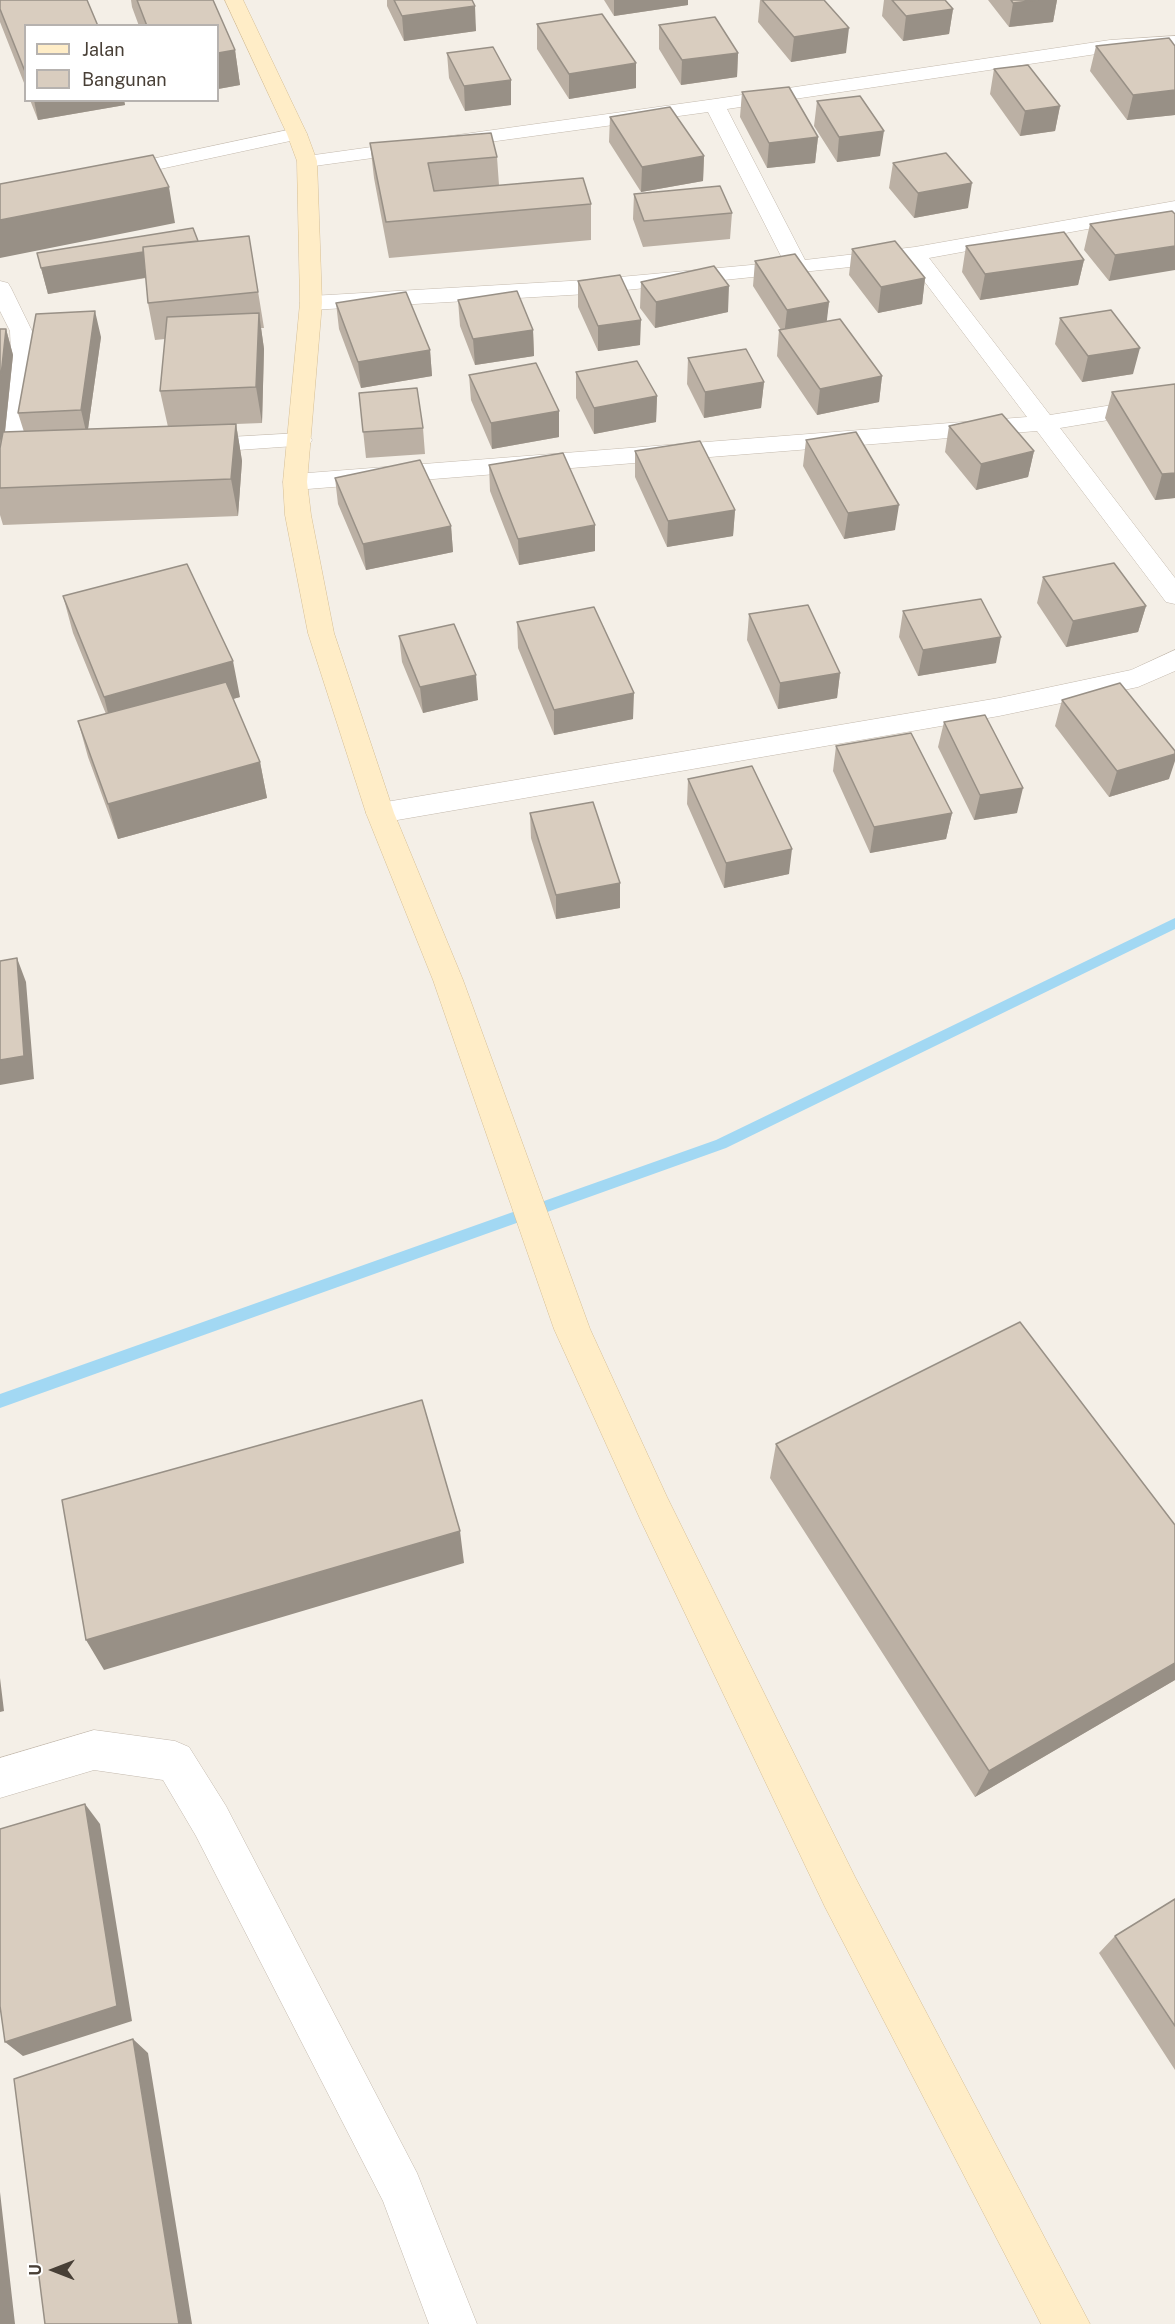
<!DOCTYPE html>
<html>
<head>
<meta charset="utf-8">
<style>
	body { margin:0 }
	#map { position:relative; width:1175px; height:2324px; overflow:hidden; background:#f4efe7; font-family:"Public Sans",sans-serif }
	canvas { display:block }
	.legend { position:absolute; left:24px; top:24px; width:195px; height:78px; box-sizing:border-box; background:#fff; border:2px solid #b6b2af; margin:0; padding:8px 10px; list-style:none; font-size:18px; color:#483f36 }
	.legend li { display:flex; align-items:center; gap:12px; height:30px }
	.legend b { width:30px; border:2px solid #b6b2af }
	.north { position:absolute; left:24px; top:2240px; width:60px; height:60px; -webkit-text-stroke:4px #fff; paint-order:stroke; rotate:270deg; font-size:16px; font-weight:700; line-height:24px; text-align:center; color:#483f36 }
	.north::after { content:''; display:block; margin:auto; width:21px; height:27px; background:#483f36; clip-path:polygon(50% 0,100% 100%,50% 72%,0 100%) }
</style>
</head>
<body>
<div id="map">
<canvas width="1175" height="2324"></canvas>
<ul class="legend">
<li><b style="height:8px;background:#ffedc7"></b>Jalan</li>
<li><b style="height:16px;background:#d9cdbf"></b>Bangunan</li>
</ul>
<div class="north">U</div>
</div>
<script>
const ctx = document.querySelector('canvas').getContext('2d');
ctx.lineJoin = 'round';
function fillPath(path, color) { ctx.fillStyle = color; ctx.fill(path, 'evenodd'); }
function stroke(path, color, width, dash) { ctx.strokeStyle = color; ctx.lineWidth = width; ctx.lineCap = dash ? 'butt' : 'round'; ctx.setLineDash(dash || []); ctx.stroke(path); }
fillPath(new Path2D(`
	M1175,918V929L726,1148L0,1408V1394L716,1140Z`), '#a2d8f3');
const street = new Path2D(`
	M1175,36V48L1110,52L727,109L805,260L915,247L1175,201V213L929,258L1050,415L1175,395V409L1060,428L1175,578V604L1166,602L1037,431L295,490L286,487L283,482L286,477L295,474L1027,417L909,261L587,294L311,310L303,308L300,303L303,298L311,296L587,280L784,262L708,112L307,167L300,165L297,161L300,157L715,99L1110,40Z
	M297,128L304,130L307,134L304,138L114,179L107,177L104,173L107,169L114,167Z
	M0,281L8,283L11,288L32,331L35,354L25,438L35,444L54,448L57,453L54,458C33,463 11,456 1,438L11,354L10,331L0,311Z
	M300,433L309,435L312,440L309,445L195,453L186,451L183,446L186,441L195,439Z
	M1175,650V671L1138,687L999,716L380,823L370,820L366,813L370,806L380,803L999,698L1131,670Z
	M94,1730L175,1741L189,1747L226,1806L417,2173L477,2324H429L383,2201L196,1836L163,1780L94,1770L0,1798V1758Z`);
const secondary = new Path2D(`
	M225,0H243L307,134L317,161L322,303L307,482L311,515L334,633L394,813L463,980L590,1329L667,1497L855,1877L1090,2324H1041L825,1907L641,1521L554,1329L433,980L366,813L308,633L285,515L283,482L300,303L297,161L287,134Z`);
stroke(street, '#c3b9ad', 1);
stroke(secondary, '#d6bf96', 1);
fillPath(street, '#fff');
fillPath(secondary, '#ffedc7');
fillPath(new Path2D(`
	M0,0L26,26V88L0,22Z
	M131,0H137L139,6L137,0H213L235,50L240,85L218,89V26H139L132,7Z
	M387,0H472L476,31L404,41L387,6Z
	M604,0H688V5L614,16Z
	M760,0H824L846,53L791,62L758,22Z
	M884,0H945L953,9L949,34L903,41L882,16Z
	M988,0H1057L1053,22L1009,27Z
	M537,24L636,63V88L569,99L537,49Z
	M659,25L738,53L737,77L681,85L659,49Z
	M1096,46H1175V115L1127,120L1090,71Z
	M447,53L511,80V105L465,111L449,78Z
	M994,69L1060,106L1055,131L1020,136L990,94Z
	M742,92L818,137L815,163L767,168L740,117Z
	M30,100H124L125,105L38,120Z
	M817,101L880,156L837,162L814,126Z
	M610,117L704,156L703,181L641,192L609,142Z
	M370,143L497,157L499,185L591,204V240L389,258L374,178Z
	M893,163L968,208L914,218L889,188Z
	M634,194L732,213L730,239L643,247L633,219Z
	M1172,211L1109,281L1084,250L1090,224Z
	M249,236L264,328H261L264,349L262,423L236,424L242,461L238,516L3,525L0,515V329H6L13,355L5,432H24L18,413L101,337L88,429L168,427L160,391L165,339L155,340L148,303L146,278L48,294L37,253L198,241Z
	M966,246L1084,260L1078,285L980,300L962,272Z
	M852,249L925,278L922,304L878,313L849,275Z
	M755,261L829,302L826,321L882,376L879,402L817,415L777,356L779,330H781L753,286Z
	M578,281L640,345L598,351L578,307Z
	M641,282L728,312L655,328L640,308Z
	M458,300L533,330L534,356L475,365L460,326Z
	M336,303L430,350L432,376L361,388L339,329Z
	M1060,318L1133,374L1082,382L1055,344Z
	M688,358L764,382L761,408L704,418L687,384Z
	M576,372L657,396L656,422L594,434L576,398Z
	M469,375L559,411V437L492,449L471,400Z
	M1175,384V498L1155,500L1105,418L1112,392Z
	M359,393L423,428L425,454L366,458Z
	M949,426L1034,451L1028,477L976,490L945,452Z
	M806,440L895,530L844,539L803,466Z
	M635,451L735,510L733,536L667,547L635,477Z
	M489,465L595,525V551L519,565L490,491Z
	M335,478L451,526L453,552L366,570L338,504Z
	M1043,577L1146,606L1138,632L1066,647L1037,603Z
	M63,596L240,697L233,699L260,762L267,798L118,839L88,757L78,721L106,714L73,633Z
	M903,611L996,663L918,676L899,637Z
	M749,614L840,673L837,698L778,709L747,640Z
	M517,622L633,719L554,735L518,648Z
	M399,636L478,700L423,713L402,662Z
	M1062,700L1169,779L1109,797L1055,726Z
	M944,722L1017,813L974,820L938,747Z
	M836,746L952,813L946,839L870,853L833,771Z
	M688,779L789,874L724,888L687,804Z
	M530,813L620,883V908L556,919L531,838Z
	M776,1444L1175,1525V1680L975,1797L770,1478Z
	M1175,1899V2070L1099,1953L1115,1936Z`), '#bbb0a4');
fillPath(new Path2D(`
	M614,0H688V5L614,16Z
	M1038,0H1057L1053,22L1009,27L1013,3Z
	M475,6L476,31L404,41L402,16Z
	M953,9L949,34L903,41L906,16Z
	M849,28L846,53L791,62L794,37Z
	M235,50L240,85L218,89V53Z
	M738,53L737,77L681,85L682,60Z
	M636,63V88L569,99V74Z
	M511,80V105L465,111L464,86Z
	M1175,90V115L1127,120L1133,95Z
	M34,100H124L125,105L38,120Z
	M1060,106L1055,131L1020,136L1025,111Z
	M884,131L880,156L837,162L839,137Z
	M818,137L815,163L767,168L769,143Z
	M704,156L703,181L641,192L642,167Z
	M972,183L968,208L914,218L918,193Z
	M169,187L175,223L0,258V220Z
	M199,243L203,268L48,294L41,268Z
	M1175,246V270L1109,281L1115,255Z
	M1084,260L1078,285L980,300L985,274Z
	M925,278L922,304L878,313L881,287Z
	M729,286L728,312L655,328L656,302Z
	M829,302L826,328L784,336L787,310Z
	M95,311L101,337L87,436L81,410Z
	M259,313L264,349L262,423L256,387Z
	M641,320L640,345L598,351V326Z
	M6,329L13,355L3,450L0,439V385Z
	M533,330L534,356L475,365L473,339Z
	M1140,348L1133,374L1082,382L1088,356Z
	M430,350L432,376L361,388L358,362Z
	M882,376L879,402L817,415L820,389Z
	M764,382L761,408L704,418L705,392Z
	M657,396L656,422L594,434V408Z
	M559,411V437L492,449L491,423Z
	M236,424L242,461L238,516L231,479Z
	M1034,451L1028,477L976,490L981,464Z
	M1175,473V498L1155,500L1162,474Z
	M899,505L895,530L844,539L848,513Z
	M735,510L733,536L667,547L668,521Z
	M595,525V551L519,565L518,539Z
	M451,526L453,552L366,570L363,544Z
	M1146,606L1138,632L1066,647L1073,621Z
	M1001,637L996,663L918,676L923,650Z
	M233,661L240,697L113,733L104,697Z
	M840,673L837,698L778,709L780,683Z
	M476,675L478,700L423,713L420,687Z
	M634,693L633,719L554,735V710Z
	M1175,754V761L1169,779L1109,797L1117,771Z
	M260,762L267,798L118,839L108,804Z
	M1023,788L1017,813L974,820L980,795Z
	M952,813L946,839L870,853L874,827Z
	M792,849L789,874L724,888L726,863Z
	M620,883V908L556,919V895Z
	M17,958L26,982L34,1079L0,1085V1060Z
	M460,1531L464,1563L104,1670L86,1640Z
	M1175,1663V1680L975,1797L989,1771Z
	M0,1678L4,1711L0,1712Z
	M85,1804L100,1824L132,2021L23,2056L5,2042Z
	M133,2039L148,2053L192,2324H179Z
	M0,2192L15,2324H0Z`), '#989086');
const building = new Path2D(`
	M0,0H87L98,26H26V74L0,9Z
	M137,0H213L235,50L218,53V26H147Z
	M394,0H472L475,6L402,16Z
	M762,0H824L849,28L794,37Z
	M892,0H945L953,9L906,16Z
	M1011,0H1038L1013,3Z
	M602,14L636,63L569,74L537,24Z
	M715,17L738,53L682,60L659,25Z
	M1169,38L1175,46V90L1133,95L1096,46Z
	M493,47L511,80L464,86L447,53Z
	M1028,65L1060,106L1025,111L994,69Z
	M789,87L818,137L769,143L742,92Z
	M860,96L884,131L839,137L817,101Z
	M670,107L704,156L642,167L610,117Z
	M491,133L497,157L428,163L434,191L583,178L591,204L386,222L370,143Z
	M946,153L972,183L918,193L893,163Z
	M153,155L169,187L0,220V184Z
	M720,186L732,213L644,221L634,194Z
	M1172,211L1175,214V246L1115,255L1090,224Z
	M193,228L198,241L143,247V252L41,268L37,253Z
	M1064,232L1084,260L985,274L966,246Z
	M249,236L258,292L148,303L143,247Z
	M895,241L925,278L881,287L852,249Z
	M795,254L829,302L787,310L755,261Z
	M714,266L729,286L656,302L641,282Z
	M620,275L641,320L598,326L578,281Z
	M517,291L533,330L473,339L458,300Z
	M406,292L430,350L358,362L336,303Z
	M1111,310L1140,348L1088,356L1060,318Z
	M95,311L81,410L18,413L36,314Z
	M259,313L256,387L160,391L167,317Z
	M840,319L882,376L820,389L779,330Z
	M0,329H6L0,385Z
	M746,349L764,382L705,392L688,358Z
	M637,361L657,396L594,408L576,372Z
	M536,363L559,411L491,423L469,375Z
	M1175,384V473L1162,474L1112,392Z
	M417,388L423,428L363,432L359,393Z
	M1002,414L1034,451L981,464L949,426Z
	M236,424L231,479L0,488V448L3,432Z
	M856,432L899,505L848,513L806,440Z
	M700,441L735,510L668,521L635,451Z
	M563,453L595,525L518,539L489,465Z
	M420,460L451,526L363,544L335,478Z
	M1114,563L1146,606L1073,621L1043,577Z
	M187,564L233,661L104,697L63,596Z
	M981,599L1001,637L923,650L903,611Z
	M808,605L840,673L780,683L749,614Z
	M594,607L634,693L554,710L517,622Z
	M454,624L476,675L420,687L399,636Z
	M226,682L260,762L108,804L78,721Z
	M1120,683L1175,751V754L1117,771L1062,700Z
	M985,715L1023,788L980,795L944,722Z
	M911,733L952,813L874,827L836,746Z
	M752,766L792,849L726,863L688,779Z
	M593,802L620,883L556,895L530,813Z
	M17,958L24,1056L0,1060V961Z
	M1020,1322L1175,1525V1663L989,1771L776,1444Z
	M422,1400L460,1531L86,1640L62,1500Z
	M85,1804L117,2006L5,2042L0,2006V1829Z
	M1175,1899V2026L1115,1936Z
	M133,2039L179,2324H45L14,2079Z`);
fillPath(building, '#d9cdbf');
stroke(building, '#989086', 1.5);
</script>
</body>
</html>
